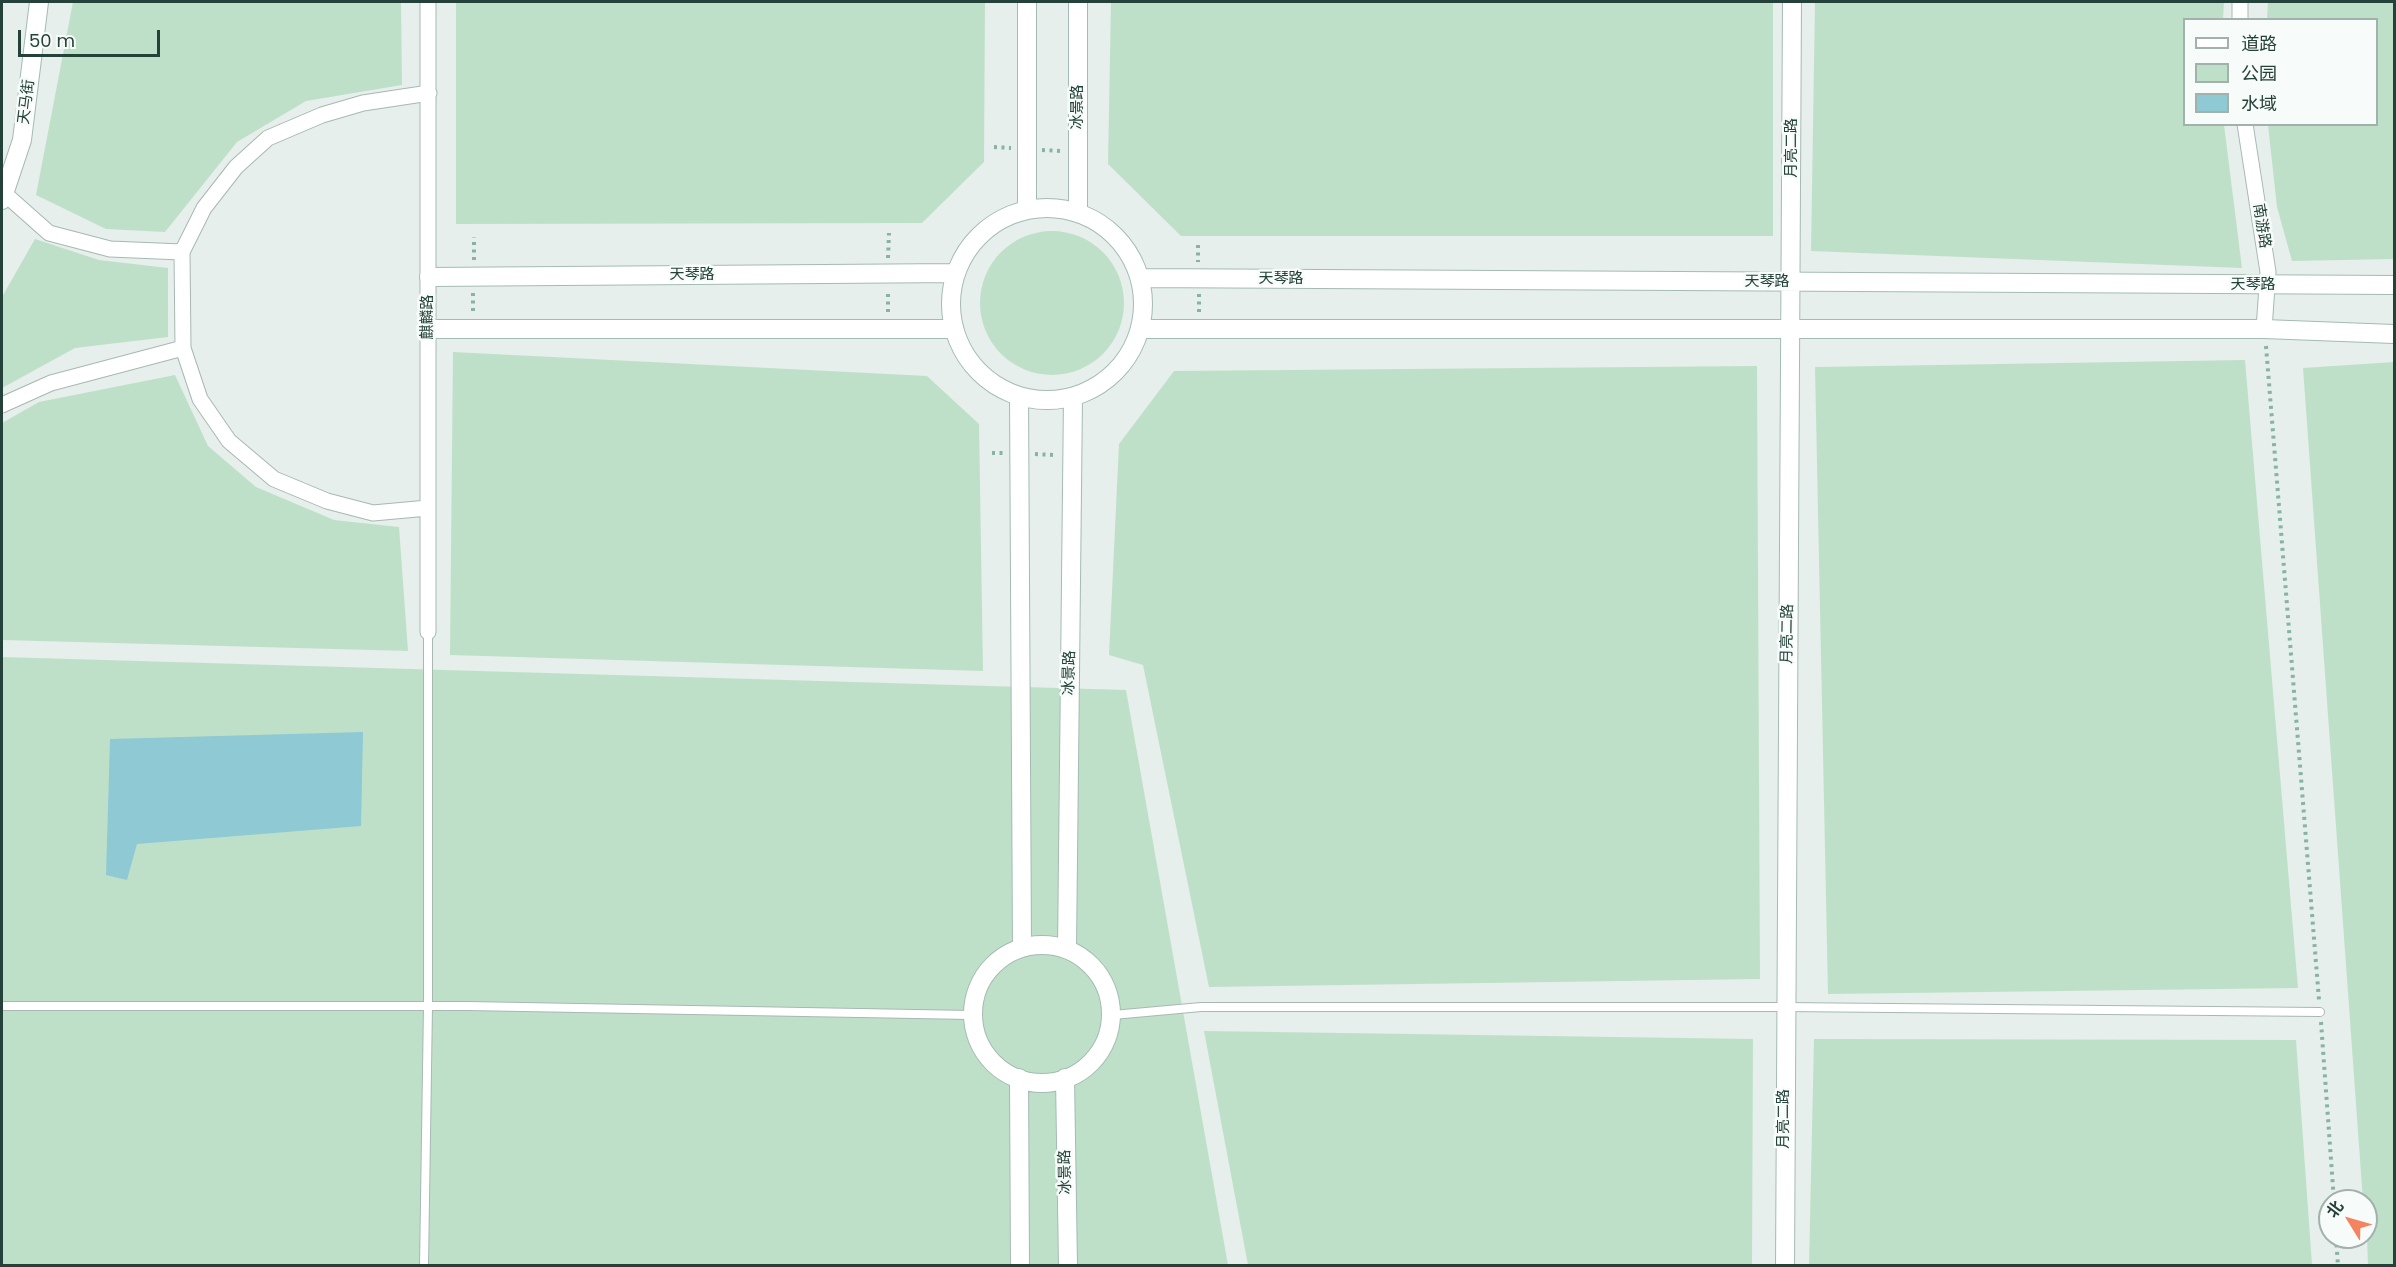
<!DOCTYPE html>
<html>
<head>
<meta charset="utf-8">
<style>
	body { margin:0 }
	#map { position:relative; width:2396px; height:1267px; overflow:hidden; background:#e6efeb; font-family:Poppins,"Noto Sans SC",sans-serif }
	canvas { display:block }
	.frame { position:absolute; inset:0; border:3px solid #24423a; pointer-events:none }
	.legend { position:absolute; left:2183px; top:18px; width:195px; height:108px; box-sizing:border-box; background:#f7fbf9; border:2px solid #a3b1ad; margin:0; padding:8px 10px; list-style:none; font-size:18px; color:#24423a }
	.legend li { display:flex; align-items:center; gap:12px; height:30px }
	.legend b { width:30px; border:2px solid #a3b1ad }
	.north { position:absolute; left:2318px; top:1189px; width:60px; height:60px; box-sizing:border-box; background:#f7fbf9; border:2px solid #a3b1ad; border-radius:50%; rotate:307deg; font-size:16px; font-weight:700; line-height:24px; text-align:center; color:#24423a }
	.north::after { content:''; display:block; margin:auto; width:21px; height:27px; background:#f4845f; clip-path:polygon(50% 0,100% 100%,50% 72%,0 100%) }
	.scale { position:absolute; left:18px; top:30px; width:142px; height:27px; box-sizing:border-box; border:3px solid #24423a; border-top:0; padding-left:8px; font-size:18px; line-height:21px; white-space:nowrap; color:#24423a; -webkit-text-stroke:4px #f7fbf9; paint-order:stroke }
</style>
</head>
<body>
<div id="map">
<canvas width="2396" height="1267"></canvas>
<div class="frame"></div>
<ul class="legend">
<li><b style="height:8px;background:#fff"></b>道路</li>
<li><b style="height:16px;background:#bfe0c8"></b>公园</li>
<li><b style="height:16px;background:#8ec9d4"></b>水域</li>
</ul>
<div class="north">北</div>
<div class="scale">50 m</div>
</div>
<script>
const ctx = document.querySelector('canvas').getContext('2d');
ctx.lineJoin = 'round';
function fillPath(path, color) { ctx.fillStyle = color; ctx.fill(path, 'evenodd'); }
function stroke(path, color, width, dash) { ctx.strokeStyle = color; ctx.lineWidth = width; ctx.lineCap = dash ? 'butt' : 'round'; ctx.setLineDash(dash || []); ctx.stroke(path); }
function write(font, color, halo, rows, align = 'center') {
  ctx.font = font + ' Poppins,"Noto Sans SC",sans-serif'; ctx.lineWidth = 5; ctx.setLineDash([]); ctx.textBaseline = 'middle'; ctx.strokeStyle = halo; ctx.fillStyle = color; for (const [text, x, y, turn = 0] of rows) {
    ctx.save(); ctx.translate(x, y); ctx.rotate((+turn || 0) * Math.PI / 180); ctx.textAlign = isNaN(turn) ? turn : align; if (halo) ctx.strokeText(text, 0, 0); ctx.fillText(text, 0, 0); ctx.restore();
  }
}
fillPath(new Path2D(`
	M73,2H401L402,85L306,101L237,142L165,232L106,229L36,195Z
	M456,2H985L984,162L922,223L456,224Z
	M1111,2H1773V236H1181L1108,164Z
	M1815,2H2224L2223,19L2184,20V124L2224,125L2242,268L1811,251Z
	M2268,2H2394V259L2292,261L2277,207L2268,125L2376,124V20L2267,19Z
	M980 303a72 72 0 1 1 144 0a72 72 0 1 1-144 0Z
	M35,239L99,260L168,268V337L75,348L2,388V297Z
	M453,352L927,376L979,424L983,671L450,655Z
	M2245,360L2298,988L1828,994L1815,367Z
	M2394,362V1265L2368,1266L2366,1201H2363L2303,368Z
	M1757,366L1760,979L1209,987L1143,665L1109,655L1119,444L1174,371Z
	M175,375L208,446L256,487L334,520L399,527L408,651L2,640V423L39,402Z
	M2,657L1126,690L1228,1265L2,1266Z
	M1204,1031L1753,1039L1752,1265H1248Z
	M1814,1039L2296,1040L2312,1265H1809Z`), '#bfe0c8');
fillPath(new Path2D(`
	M363,732L361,826L137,844L127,880L106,875L110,739Z`), '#8ec9d4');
const lane = new Path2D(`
	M2,1006H467L971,1015
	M1113,1015L1201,1007H1784L2320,1012
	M424,1266L428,1006V632`);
const street = new Path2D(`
	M2240,20V2
	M2245,124L2268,272L2264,329
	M5,194L49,233L110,249L182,252
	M2,405L51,383L183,348
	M428,508L373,513L327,501L274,479L229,441L200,399L183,348L182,252L204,208L236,167L268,138L322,115L363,103L429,93
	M428,632V2`);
const secondary = new Path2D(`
	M1027,2V210
	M1078,2V213
	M2,200L22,140L39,2
	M951 304a96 96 0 1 1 192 0a96 96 0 1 1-192 0Z
	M429,277L956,273
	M1140,278L2394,285
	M428,329H954
	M1140,329H2264L2394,334
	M1019,396L1022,947
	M973 1014a69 69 0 1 1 138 0a69 69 0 1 1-138 0Z
	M1067,949L1073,397
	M1019,1078L1020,1266
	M1065,1078L1068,1266
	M1785,1266L1792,2`);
stroke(lane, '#a8b8b2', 10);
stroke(street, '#a8b8b2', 17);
stroke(secondary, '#a4bbb3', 20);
stroke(new Path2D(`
	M994,147L1011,148
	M1042,150L1062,151
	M1198,245V262
	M888,258L889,233
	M474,260V237
	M1199,294V313
	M473,311V292
	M888,312V290
	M2266,346L2319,1000
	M992,453H1003
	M1035,454L1054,455
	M2321,1022L2334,1201
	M2336,1237L2338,1266`), '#86b3a5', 4, [3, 4.5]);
stroke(lane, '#fff', 8);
stroke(street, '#fff', 15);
stroke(secondary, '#fff', 18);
write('15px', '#24423a', '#f7fbf9', [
	["天马街",27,102,-83],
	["冰景路",1078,107,-90],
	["月亮二路",1792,148,-90],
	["南游路",2261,226,81],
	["天琴路",692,275],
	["天琴路",1281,279],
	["天琴路",1767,282],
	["天琴路",2253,285],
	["麒麟路",428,317,-90],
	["月亮二路",1788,634,-89],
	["冰景路",1070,673,-89],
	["月亮二路",1784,1119,-90],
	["冰景路",1066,1172,-91]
]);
</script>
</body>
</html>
